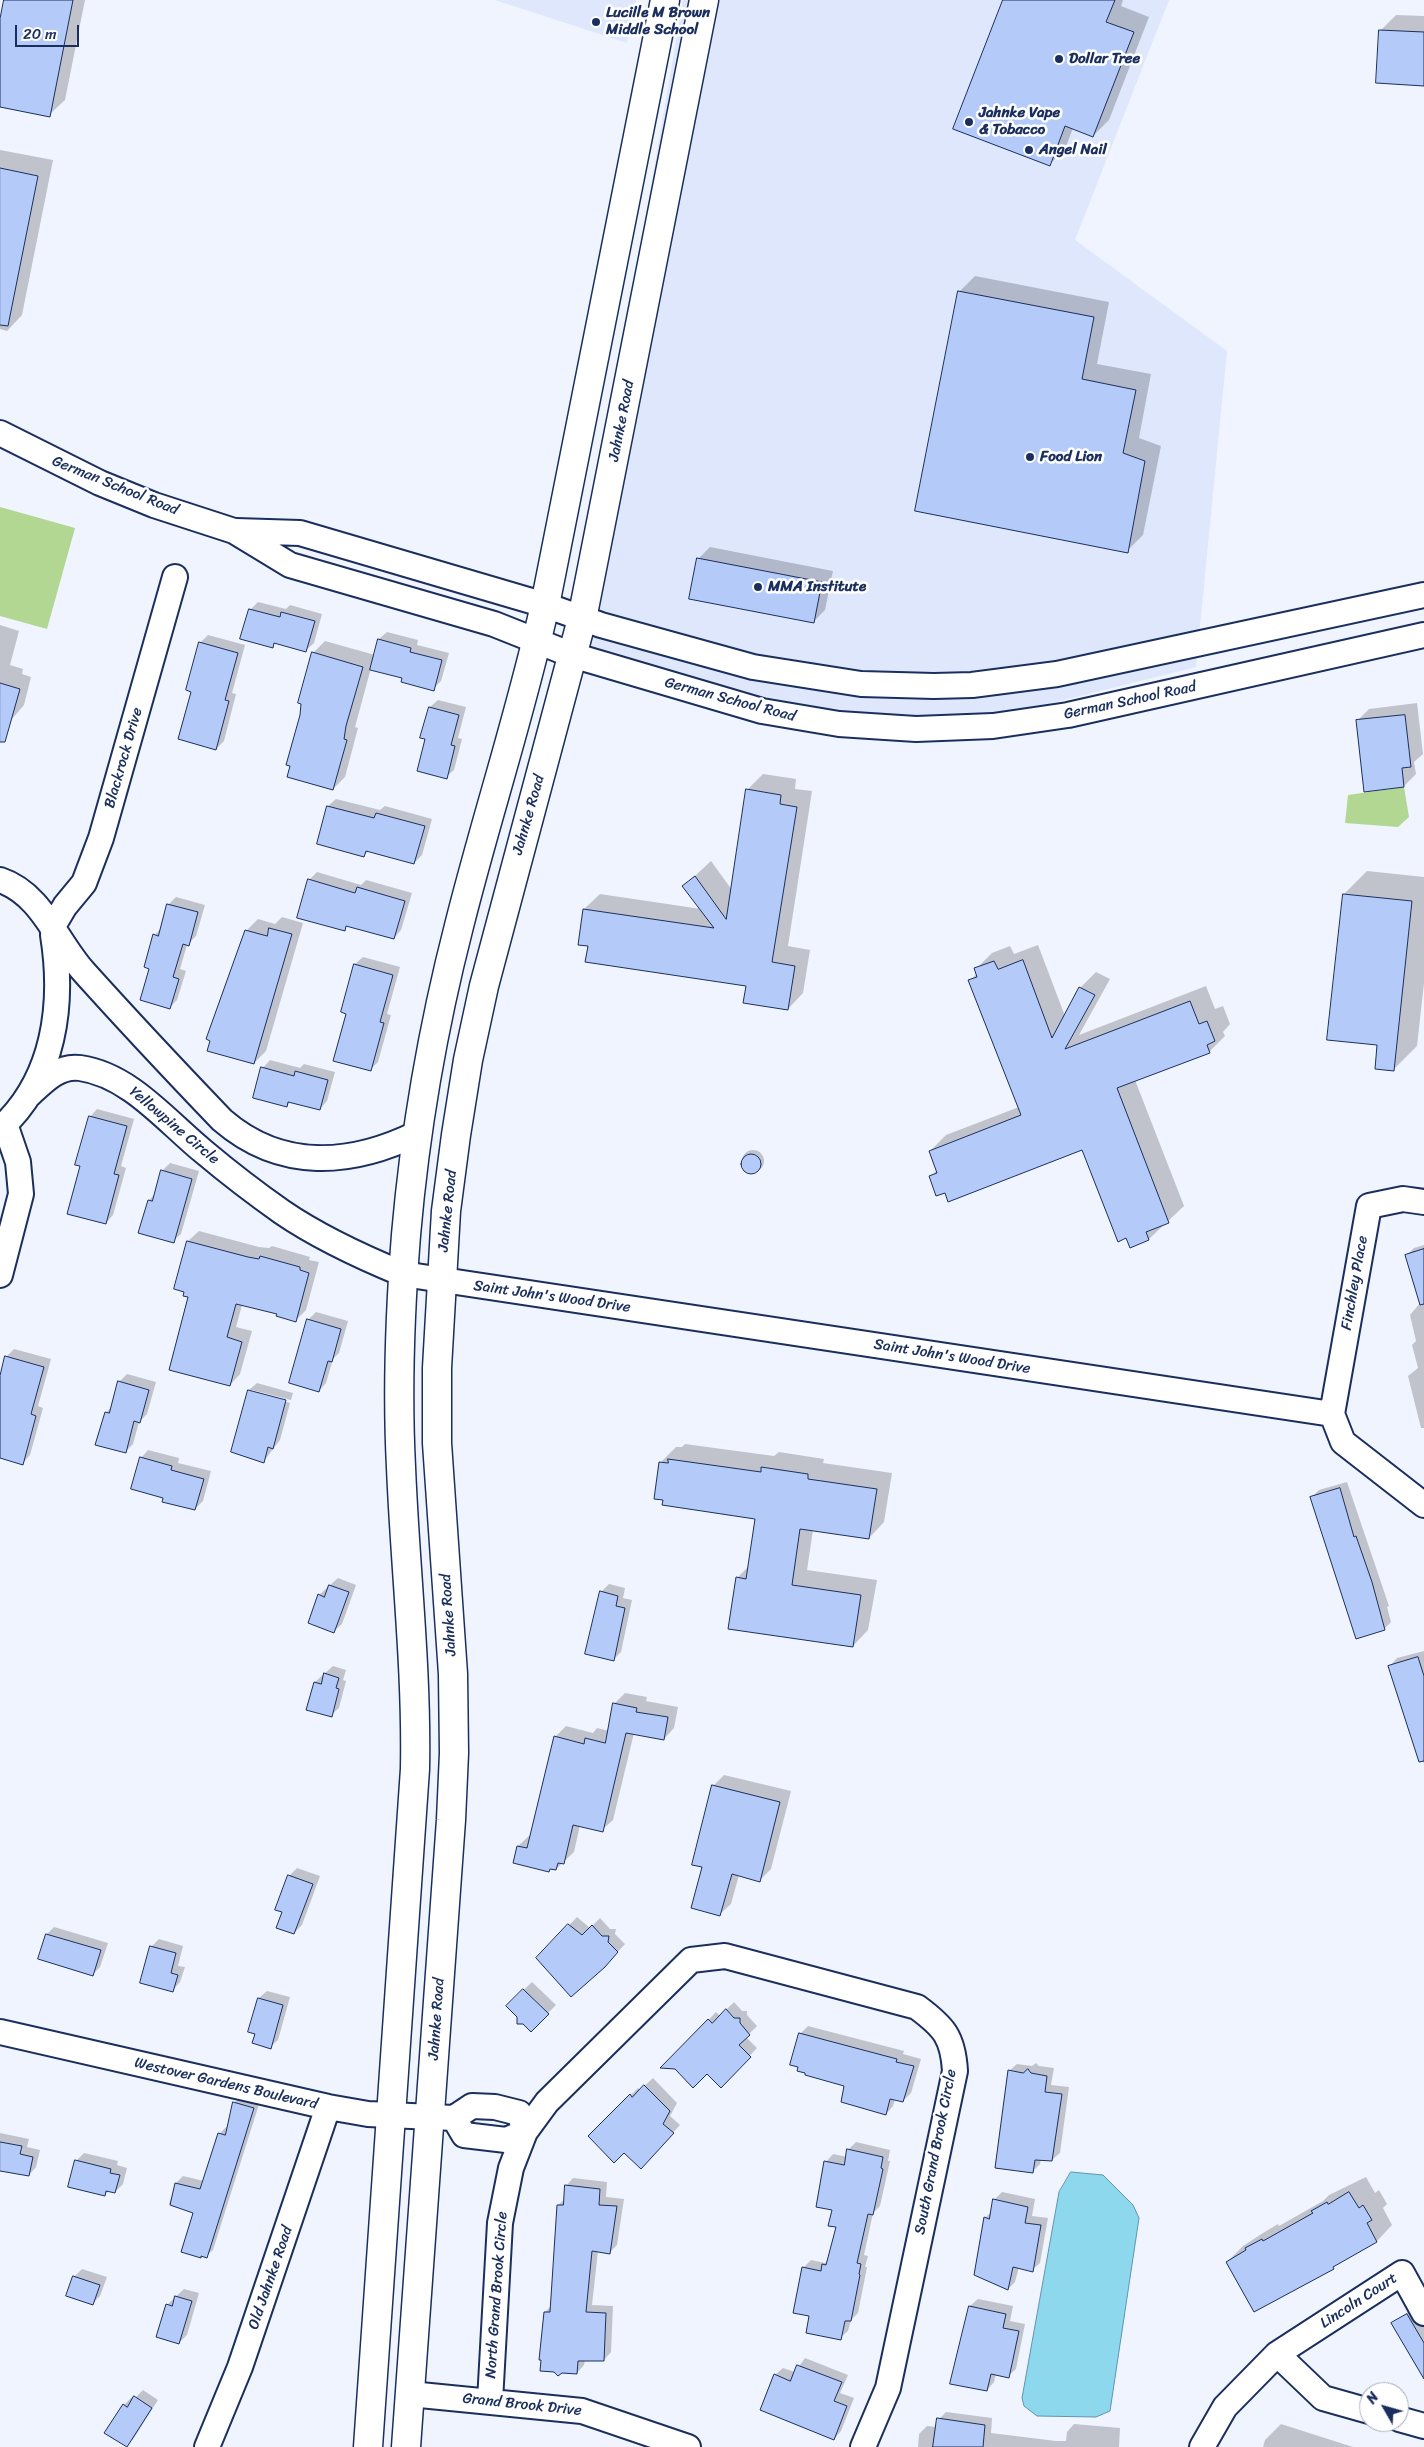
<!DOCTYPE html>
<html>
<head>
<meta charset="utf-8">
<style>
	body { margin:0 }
	#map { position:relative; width:1424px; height:2447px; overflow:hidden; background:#f0f4fe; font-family:Sriracha,sans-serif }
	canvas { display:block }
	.north { position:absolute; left:1359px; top:2382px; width:50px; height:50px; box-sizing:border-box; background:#fff; border:1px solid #a4acbf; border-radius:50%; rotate:308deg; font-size:14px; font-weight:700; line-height:20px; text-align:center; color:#1b2f5e }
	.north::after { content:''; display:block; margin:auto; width:18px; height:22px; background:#1b2f5e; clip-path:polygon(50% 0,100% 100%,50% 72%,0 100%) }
	.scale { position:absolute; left:15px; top:25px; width:64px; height:22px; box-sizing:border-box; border:2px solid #1b2f5e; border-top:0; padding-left:6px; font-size:15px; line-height:18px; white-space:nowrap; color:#1b2f5e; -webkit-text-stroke:4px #fff; paint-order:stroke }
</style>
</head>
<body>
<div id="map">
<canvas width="1424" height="2447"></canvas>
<div class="north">N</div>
<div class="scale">20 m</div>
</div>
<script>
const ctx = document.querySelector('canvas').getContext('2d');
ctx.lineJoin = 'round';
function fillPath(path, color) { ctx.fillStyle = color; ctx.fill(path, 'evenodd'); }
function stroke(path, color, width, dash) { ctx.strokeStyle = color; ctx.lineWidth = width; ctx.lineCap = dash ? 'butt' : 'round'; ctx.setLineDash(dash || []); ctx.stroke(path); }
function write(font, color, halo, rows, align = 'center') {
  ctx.font = font + ' Sriracha,sans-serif'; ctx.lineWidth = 5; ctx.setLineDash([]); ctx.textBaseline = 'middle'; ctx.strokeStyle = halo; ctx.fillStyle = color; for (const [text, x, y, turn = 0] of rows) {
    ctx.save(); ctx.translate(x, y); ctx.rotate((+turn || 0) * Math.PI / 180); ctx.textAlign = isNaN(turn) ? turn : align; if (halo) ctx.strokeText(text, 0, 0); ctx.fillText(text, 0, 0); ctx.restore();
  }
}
fillPath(new Path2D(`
	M495,0H636L627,43Z
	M683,0H1169L1075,240L1227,351L1196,667L948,729L813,724L557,656L583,583Z`), '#dee7fc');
fillPath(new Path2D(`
	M0,507L75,528L47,629L0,616Z
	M1404,787L1409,817L1398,827L1345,823L1348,795Z`), '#b1d793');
const water = new Path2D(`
	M1071,2172L1103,2175L1133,2205L1139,2218L1110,2411L1096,2417L1037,2416L1024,2406L1022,2398L1059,2192Z`);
fillPath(water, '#8dd8ed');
stroke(water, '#5f94b4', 1);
fillPath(new Path2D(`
	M5,0H85L65,100L49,115L0,106V26Z
	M1004,0H1123L1121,6L1149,17L1109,120L1093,136L1073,128L1065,149L1049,165Z
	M1396,15L1424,16V85L1380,31Z
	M0,150L53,160L22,315L7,331L0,329Z
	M975,276L1109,302L1097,364L1151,374L1139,438L1161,446L1143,535L1127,551L959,292Z
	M710,547L833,571L825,610L814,621L698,559Z
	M258,602L286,609L290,605L322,614L314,643L306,650L276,642L272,646L250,610Z
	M0,625L19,631L10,665L23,669L22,674L31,677L24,705L0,733Z
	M387,632L418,640L417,645L449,653L441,681L433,689L403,677L371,668L355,727L358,728L345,777L333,789L301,716L313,653L325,641L375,655L379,639Z
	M208,635L245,645L232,693L236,694L224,741L216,749L192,691L200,643Z
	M438,700L466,707L458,738L462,739L454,770L446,777L427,738L430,707Z
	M1417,703L1423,754L1414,762L1416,774L1404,786L1357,721L1369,709Z
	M763,774L796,779L795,789L812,791L788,946L810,950L803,993L788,1009L747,985L590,945L584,909L600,894L701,909L684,886L711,861L732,890L747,790Z
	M336,799L380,810L385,806L432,819L422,855L414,863L369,851L364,855L328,806Z
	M1367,871L1424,877V983L1417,1046L1394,1069L1379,1044L1344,894Z
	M317,872L361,885L366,880L412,893L401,930L394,938L348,925L344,929L309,880Z
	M176,897L205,905L196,936L187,945L180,969L186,971L177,1000L170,1007L151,968L155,935L161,928L168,905Z
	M282,917L303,923L266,1051L254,1063L246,931L258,919L275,924Z
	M1038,945L1065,1016L1080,988L1096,972L1110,979L1079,1035L1206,986L1215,1009L1223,1006L1230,1024L1223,1032L1225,1036L1209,1052L1135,1080L1184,1206L1149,1239L1083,1148L945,1191L930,1177L937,1170L930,1151L946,1135L1019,1107L970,981L977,973L976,969L992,953L1010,946L1014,954Z
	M363,957L400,967L387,1014L391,1015L378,1062L370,1070L347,1013L355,964Z
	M270,1060L300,1068L304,1064L335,1072L327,1101L320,1109L291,1101L287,1106L263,1068Z
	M97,1109L134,1119L121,1166L126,1168L113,1215L106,1223L81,1165L90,1117Z
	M742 1161a11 11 0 1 1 22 0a11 11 0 1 1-22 0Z
	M170,1163L199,1171L181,1234L173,1241L149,1200L156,1193L162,1171Z
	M199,1231L259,1247L269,1248L272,1246L310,1257L309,1260L319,1262L306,1310L296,1320L278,1313L242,1305L236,1327L252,1331L240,1374L230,1385L190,1296L185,1291L176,1289L188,1241Z
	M1424,1245V1428H1421L1408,1376L1418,1368L1412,1345L1416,1341L1410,1315L1420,1303L1406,1256L1414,1248Z
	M316,1312L348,1321L339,1353L333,1359L326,1383L319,1391L308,1320Z
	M14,1349L51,1359L38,1406L43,1408L30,1455L23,1463L0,1457V1381L6,1357Z
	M127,1374L156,1382L147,1414L139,1422L133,1444L125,1452L106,1413L113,1405L119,1382Z
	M257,1383L293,1393L291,1400L252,1390V1392L290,1403L280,1440L264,1461L249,1390Z
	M685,1444L774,1456L779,1452L824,1459L823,1463L892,1473L884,1522L869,1538L813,1530L807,1570L877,1580L868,1630L853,1646L737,1578L749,1566L756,1518L664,1499L660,1463L676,1447H682Z
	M148,1450L179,1458L178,1463L211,1471L203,1501L195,1509L165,1497L141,1458Z
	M1347,1482L1389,1606L1387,1607L1391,1622L1384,1629L1312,1497L1319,1490Z
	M338,1578L356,1585L342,1624L334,1631L319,1595Z
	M609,1584L625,1588L623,1598L632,1600L621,1652L614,1659L601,1592Z
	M1424,1651V1764L1390,1666L1397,1658Z
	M333,1666L346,1670L343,1680L346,1681L339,1708L331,1715L315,1682Z
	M625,1693L647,1697L646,1701L678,1707L674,1728L664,1739L634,1733L613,1820L602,1830L580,1825L574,1852L556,1869L514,1862L518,1846L529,1836H532L555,1737L566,1726L593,1733L597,1728L609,1731L614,1704Z
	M724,1775L791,1791L771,1869L760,1880L739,1875L731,1904L719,1915L704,1866L713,1786Z
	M297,1868L320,1876L302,1925L294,1933L283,1911L277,1909L290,1875Z
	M577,1917L590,1928L600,1918L610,1929H616L615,1934L625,1944L613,1957L538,1958Z
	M54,1927L108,1943L100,1967L93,1974L47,1934Z
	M159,1939L183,1946L178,1966L185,1967L180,1982L173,1990L151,1947Z
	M532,1982L556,2005L531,2030L507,2006Z
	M267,1991L290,1997L278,2040L270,2047L256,2033L259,1998Z
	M734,2002L742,2011H747V2015L757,2026L746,2037L757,2048L721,2086L707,2072L663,2067L716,2012L720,2016Z
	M808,2026L904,2051L903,2054L921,2059L911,2093L903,2101L895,2099L893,2106L886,2114L846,2085L800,2034Z
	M1036,2063L1039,2066L1054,2068L1051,2085L1069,2087L1060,2153L1052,2160L1041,2159L1040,2164L1032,2172L1009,2071L1017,2064L1032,2066Z
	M653,2078L677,2103L670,2116L680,2125L648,2160L590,2136L638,2088L640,2090Z
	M241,2096L260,2101L213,2250L206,2256L200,2257L194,2213L169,2204L176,2183L183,2176L204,2181L219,2134L226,2127L228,2128L234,2103Z
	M0,2133L29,2139L27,2147L40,2150L36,2167L29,2175L0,2170Z
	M856,2142L890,2150L888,2161H890L880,2206L873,2213L864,2255L868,2256L865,2267H867L858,2313L851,2320L848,2331L840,2338L811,2315L803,2268L811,2260L825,2263L829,2259L837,2226L826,2162L833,2154L847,2157L848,2150Z
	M84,2153L118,2161L117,2165L127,2168L123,2184L115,2192L109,2190L105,2195L76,2161Z
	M1366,2177L1375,2193L1379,2190L1387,2204L1383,2208L1392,2225L1377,2241L1339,2262L1333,2268L1227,2262L1243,2246L1263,2233L1278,2224L1279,2226L1323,2201L1329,2195Z
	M573,2178L607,2182L606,2197L624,2199L617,2245L610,2252L598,2251L592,2305L613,2306L611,2352L604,2360H585L584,2365L577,2373L545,2312L551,2306L558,2205L565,2199L566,2186Z
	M1002,2192L1035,2199L1032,2216L1048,2218L1040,2263L1032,2270L1019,2267L1015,2282L1008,2289L985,2218L992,2211L994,2200Z
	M82,2269L107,2277L100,2296L92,2304L74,2277Z
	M184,2289L199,2293L187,2335L179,2343L167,2305Z
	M978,2299L1013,2306L1010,2321L1025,2324L1016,2369L1008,2376L996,2374L994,2382L987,2390L970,2306Z
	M1415,2307L1424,2323V2362L1393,2323Z
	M805,2358L848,2375L840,2393L854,2398L841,2431L834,2439L775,2375L783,2368L795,2372Z
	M143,2390L158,2400L134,2438L127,2446L124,2405L132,2397L134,2399Z
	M946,2412L992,2418L991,2433L1056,2441H1066L1067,2432L1074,2424L1120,2428L1119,2447H918L919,2434L927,2426L937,2427L939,2419Z
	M1281,2424L1353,2447H1263L1265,2440Z`), '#0003');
const building = new Path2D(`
	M4,0H73L50,117L0,107V19Z
	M1003,0H1115L1106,22L1134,32L1093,137L1065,126L1050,166L953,129Z
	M1379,30L1424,32V86L1376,83Z
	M0,168L38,176L8,326L0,325Z
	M958,291L1094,317L1082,379L1136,390L1123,453L1145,461L1128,553L915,511Z
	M697,558L822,582L814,623L689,599Z
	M249,609L280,617L281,612L315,621L306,652L274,643L273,648L240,639Z
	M378,639L411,648L410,652L442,660L434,691L401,682L402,678L370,670Z
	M199,642L238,653L225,700L229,701L216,750L178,739L191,692L186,690Z
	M312,652L363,667L346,726L344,739L347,740L333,790L287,777L290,766L286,765L300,715L301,704L298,703Z
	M0,683L20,689L5,742H0Z
	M429,707L459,715L451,745L455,746L447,779L417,771L425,739L420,738Z
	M1405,715L1411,767L1402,768L1404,787L1364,792L1356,720Z
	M746,789L781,795L780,804L797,807L772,962L795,966L788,1010L743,1003L746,986L585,962L588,946L578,945L583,909L714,928L682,886L695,876L726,919Z
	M327,806L374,818L376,813L425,826L414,864L366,851L364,857L317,844Z
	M308,879L355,893L357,887L405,901L394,939L346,926L345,931L297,918Z
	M1343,894L1412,901L1394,1071L1375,1069L1377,1045L1327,1040Z
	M167,904L198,912L189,946L183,944L173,977L179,979L170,1009L140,1000L149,969L144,967L153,934L158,936Z
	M269,928L292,934L254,1064L207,1051L210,1041L206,1039L245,930L267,936Z
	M1023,960L1052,1038L1079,987L1095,995L1065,1049L1190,1001L1199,1024L1207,1021L1215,1041L1207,1045L1210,1053L1117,1088L1169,1223L1146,1232L1149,1240L1130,1248L1126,1238L1118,1242L1082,1150L948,1202L945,1193L936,1196L929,1176L937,1173L929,1151L1021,1115L968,980L977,977L974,968L994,961L998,969Z
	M354,964L393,975L380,1022L384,1023L371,1071L333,1061L346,1014L341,1012Z
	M261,1067L294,1076L295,1071L328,1080L320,1110L288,1102L287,1107L253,1098Z
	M89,1116L127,1126L114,1174L119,1175L106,1224L67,1214L80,1166L75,1165Z
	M741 1164a10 10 0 1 1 20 0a10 10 0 1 1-20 0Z
	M161,1170L192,1179L174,1243L138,1233L148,1200L152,1201Z
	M187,1241L248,1257L259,1259L260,1256L300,1267V1270L309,1273L296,1322L276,1316L277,1314L236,1304L227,1337L242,1342L230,1386L169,1370L188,1297L183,1296L184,1292L174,1289Z
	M1424,1249V1304L1420,1305L1405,1255Z
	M307,1319L341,1329L332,1362L328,1361L319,1392L289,1383Z
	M5,1356L44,1367L31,1414L36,1416L23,1465L0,1458V1376Z
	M118,1381L149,1390L140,1423L134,1421L126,1453L95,1445L105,1412L109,1413Z
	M248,1390L286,1400L273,1449L268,1447L264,1463L231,1452Z
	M140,1457L172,1466L171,1470L204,1479L195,1510L162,1502L163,1498L131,1489Z
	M668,1459L761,1472V1467L808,1474V1479L877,1489L869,1539L800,1529L792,1585L861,1595L853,1647L728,1629L736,1577L746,1579L755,1519L662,1505L663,1500L654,1499L659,1462L668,1463Z
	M1340,1488L1354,1537L1356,1536L1372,1582L1385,1630L1356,1639L1310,1497Z
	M329,1585L349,1592L334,1633L308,1623L318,1594L324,1597Z
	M600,1591L618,1596L616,1606L625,1608L614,1661L585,1654Z
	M1418,1657L1424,1676V1761L1419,1762L1388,1666Z
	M324,1673L339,1678L336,1688L339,1689L332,1717L306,1710L314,1682L321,1684Z
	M613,1703L637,1708L636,1712L668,1717L664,1740L626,1733L603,1832L573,1825L564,1864L558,1863L556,1870L550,1869L549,1872L513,1863L517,1846L527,1848L554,1736L584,1744L585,1738L605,1743Z
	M712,1785L780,1802L760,1882L732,1874L720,1916L691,1908L702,1867L692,1865Z
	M288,1875L313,1884L294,1934L276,1928L282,1912L275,1910Z
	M568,1924L582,1935L592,1925L602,1936H609L608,1942L618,1952L605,1967L571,1997L536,1958Z
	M46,1934L101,1950L93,1976L38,1959Z
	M150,1946L176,1953L171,1973L178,1975L173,1992L140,1983Z
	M523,1989L549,2014L531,2032L523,2024H517V2017L506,2006Z
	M258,1998L283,2005L271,2049L252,2043L255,2034L248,2032Z
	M726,2009L734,2018H740V2023L750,2035L739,2045L751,2057L721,2088L707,2074L693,2088L675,2069L660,2068L708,2019L712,2023Z
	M799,2033L897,2059L896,2062L914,2066L903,2102L890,2099L886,2115L841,2102L844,2086L805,2075V2073L797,2071L798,2067L790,2065Z
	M1028,2069L1031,2073L1047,2076L1045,2092L1062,2094L1052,2161L1035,2160L1033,2173L995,2168L1008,2070L1023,2073Z
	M644,2085L670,2111L663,2124L674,2133L641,2169L624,2153L614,2163L588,2136L630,2094L632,2097Z
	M233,2102L254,2108L207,2258L201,2256V2258L181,2252L193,2213L170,2205L175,2183L200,2189L218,2133L225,2135Z
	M0,2142L22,2146L20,2154L33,2157L29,2176L0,2171Z
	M847,2149L883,2157L881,2168L883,2169L873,2215L868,2214L857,2263L861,2264L859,2274L860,2275L851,2321H845L841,2340L806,2333L809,2316L793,2313L802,2267L821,2271L822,2264L826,2265L836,2227L828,2226L832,2210L816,2207L824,2161L844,2165Z
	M75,2160L111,2169L110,2173L120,2175L115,2193L106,2191L105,2196L68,2187Z
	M565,2185L600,2189L599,2205L617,2206L610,2254L592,2251L586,2312L606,2313L604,2361H578L577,2374L562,2373L558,2376L554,2372L540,2371L541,2360H539L544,2312H550L557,2205H563Z
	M1349,2192L1359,2208L1363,2205L1372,2220L1367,2223L1377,2242L1333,2267L1334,2269L1254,2312L1226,2262L1246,2250L1245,2248L1262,2239L1263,2241L1313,2213L1311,2211L1327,2202L1328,2204Z
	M993,2199L1028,2207L1025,2223L1041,2225L1033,2272L1013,2267L1008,2290L974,2275L984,2217L989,2219Z
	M73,2276L100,2285L93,2305L66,2296Z
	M175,2296L192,2301L179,2344L156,2337L166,2304L172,2306Z
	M969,2306L1006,2314L1003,2328L1019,2331L1009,2378L991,2374L987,2391L950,2384Z
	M1407,2314L1424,2343V2379L1391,2323Z
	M797,2365L842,2382L834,2401L847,2406L834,2440L760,2410L774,2374L790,2381Z
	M134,2396L152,2408L127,2447L104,2433L123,2404L127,2407Z
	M937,2418L985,2425L983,2447H933Z`);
fillPath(building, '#b4caf8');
stroke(building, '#1b2f5e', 1);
const minor = new Path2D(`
	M0,433L100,483L154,505L234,531L290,565L494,624L572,655L762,711L839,724L916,729L993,726L1068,715L1424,635
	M236,531L300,533L545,605L601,625L753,667L861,684L934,686L972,685L1057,674L1424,595
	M0,880C42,894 56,941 84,972C129,1022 175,1071 222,1120C281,1171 351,1166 418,1133
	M52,928L65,906L84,883L101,838L175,577
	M29,1095C44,1081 59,1065 80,1068C130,1075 167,1122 204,1152C229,1173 255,1193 282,1212C317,1236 364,1258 403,1274L1332,1414L1343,1442L1424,1505
	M0,1129C55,1079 64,1004 53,935
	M0,1275L21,1194L18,1162L5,1124
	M1332,1414L1369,1206L1403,1199L1424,1202
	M0,2032L328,2107L368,2114L454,2118
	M472,2106L495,2107L519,2113L525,2132L506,2140L464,2135L454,2118Z
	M1277,2354L1323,2398L1369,2411
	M410,2394L582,2411L688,2447
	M490,2401L500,2223L511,2168L525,2132L547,2102L691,1960L725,1956L917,2007C944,2027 953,2037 955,2071L888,2388L863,2447
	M1399,2419L1424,2426
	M207,2447L240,2367L328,2107
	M1202,2447L1225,2407L1277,2354L1402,2273L1424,2313`);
const major = new Path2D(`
	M368,2447L415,1769C417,1668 405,1567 401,1467C397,1390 400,1312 406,1235C415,1131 433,1027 459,926C486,818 521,713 545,605L665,0
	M406,2447L451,1820L454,1753L453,1674L437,1443V1368L446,1211L456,1135L468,1060L484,986L582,619L704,0`);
stroke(minor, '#1b2f5e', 28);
stroke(major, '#1b2f5e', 31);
stroke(minor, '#fff', 24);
stroke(major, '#fff', 28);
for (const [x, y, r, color] of [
	[596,22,5,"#1b2f5e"],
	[1059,59,5,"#1b2f5e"],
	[969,122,5,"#1b2f5e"],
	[1029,150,5,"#1b2f5e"],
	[1030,457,5,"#1b2f5e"],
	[758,587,5,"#1b2f5e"]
]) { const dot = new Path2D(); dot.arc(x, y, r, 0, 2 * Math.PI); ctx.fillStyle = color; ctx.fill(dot); stroke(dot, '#fff', 2); }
write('bold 15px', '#1b2f5e', '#fff', [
	["Lucille M Brown",606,13],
	["Middle School",606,30],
	["Dollar Tree",1069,59],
	["Jahnke Vape",979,113],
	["& Tobacco",979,130],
	["Angel Nail",1039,150],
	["Food Lion",1040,457],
	["MMA Institute",768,587]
], 'left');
write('15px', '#1b2f5e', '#fff', [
	["Jahnke Road",622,421,-79],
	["German School Road",115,486,22],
	["German School Road",730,700,15],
	["German School Road",1130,701,-12],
	["Blackrock Drive",124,758,-74],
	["Jahnke Road",529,815,-74],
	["Yellowpine Circle",174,1126,40],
	["Jahnke Road",448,1211,-84],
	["Finchley Place",1355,1283,-80],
	["Saint John's Wood Drive",552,1297,8],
	["Saint John's Wood Drive",952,1357,9],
	["Jahnke Road",449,1615,-94],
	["Jahnke Road",437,2019,-86],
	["Westover Gardens Boulevard",226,2084,13],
	["South Grand Brook Circle",936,2152,-79],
	["Old Jahnke Road",271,2278,-71],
	["North Grand Brook Circle",497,2295,-86],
	["Lincoln Court",1359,2301,-33],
	["Grand Brook Drive",522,2405,6]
]);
</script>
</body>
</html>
